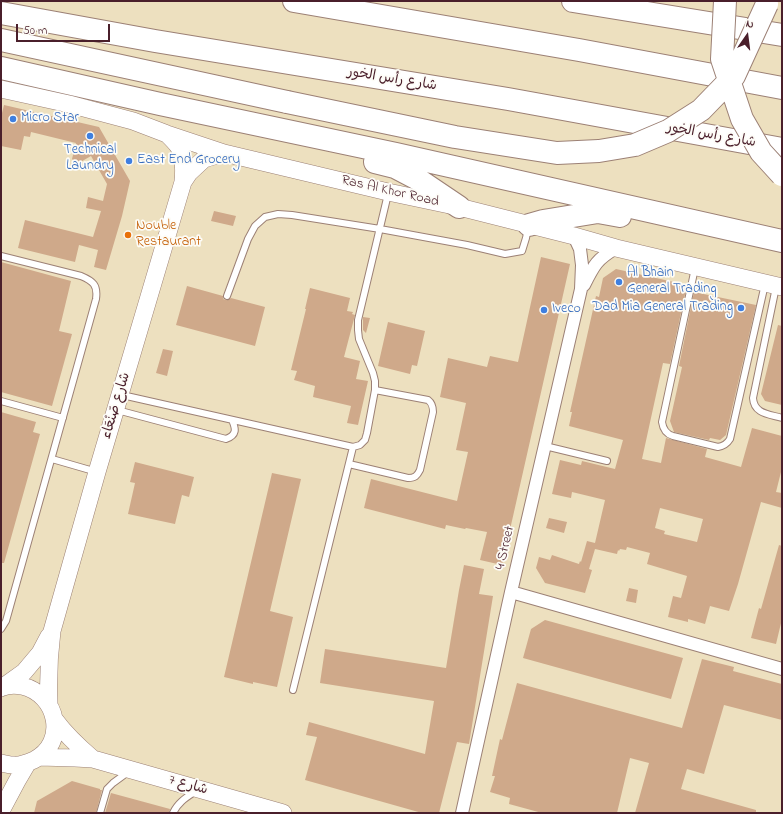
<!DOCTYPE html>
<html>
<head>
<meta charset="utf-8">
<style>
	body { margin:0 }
	#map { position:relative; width:783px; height:814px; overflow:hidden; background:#ede0bf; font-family:"Indie Flower",sans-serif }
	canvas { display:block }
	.frame { position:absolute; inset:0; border:2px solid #4a1f2b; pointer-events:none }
	.north { position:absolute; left:727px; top:16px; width:40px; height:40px; -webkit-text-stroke:3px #fdfcf7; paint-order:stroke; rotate:14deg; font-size:11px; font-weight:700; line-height:16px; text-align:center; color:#4a1f2b }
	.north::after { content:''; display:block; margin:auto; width:14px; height:18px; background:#4a1f2b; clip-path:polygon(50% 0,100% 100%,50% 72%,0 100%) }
	.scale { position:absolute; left:16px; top:24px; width:94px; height:18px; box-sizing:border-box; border:2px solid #4a1f2b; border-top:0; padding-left:5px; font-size:12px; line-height:14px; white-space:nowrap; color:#4a1f2b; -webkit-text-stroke:3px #fdfcf7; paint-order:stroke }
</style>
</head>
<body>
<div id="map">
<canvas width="783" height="814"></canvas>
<div class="frame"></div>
<div class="north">N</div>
<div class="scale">50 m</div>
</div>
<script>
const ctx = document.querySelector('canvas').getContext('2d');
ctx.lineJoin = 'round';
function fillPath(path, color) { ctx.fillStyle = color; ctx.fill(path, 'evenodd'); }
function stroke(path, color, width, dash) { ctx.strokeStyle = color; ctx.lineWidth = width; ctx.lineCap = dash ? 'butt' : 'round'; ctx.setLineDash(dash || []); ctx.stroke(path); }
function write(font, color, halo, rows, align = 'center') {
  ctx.font = font + ' "Indie Flower","Playpen Sans Arabic",sans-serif'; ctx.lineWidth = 3.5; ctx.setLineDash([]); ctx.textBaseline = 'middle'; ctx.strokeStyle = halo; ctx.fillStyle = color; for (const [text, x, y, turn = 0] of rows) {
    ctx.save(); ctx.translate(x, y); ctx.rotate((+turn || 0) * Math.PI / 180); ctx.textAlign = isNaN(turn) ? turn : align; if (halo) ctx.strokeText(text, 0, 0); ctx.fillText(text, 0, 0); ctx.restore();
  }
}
fillPath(new Path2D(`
	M4,105L99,127L130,181L122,216L106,270L94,267L98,250L79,245L75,262L18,248L25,220L93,237L101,211L86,208L88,197L103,201L107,184L91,156L77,164L72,159L76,143L31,132L30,137L24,136L21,150L1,146V117Z
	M214,211L236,216L233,226L211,221Z
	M541,257L570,264L502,565L480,560L487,532L466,528L465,529L446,525L445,529L364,508L371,479L457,501L468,452L456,450L466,403L440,397L448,358L487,367L490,356L518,362Z
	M1,262L71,281L59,331L72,334L52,406L1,392Z
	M616,269L687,285L670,364L663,363L642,459L661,463L666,438L707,449L705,457L741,467L752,428L782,436V468L776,492L782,493V508L761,502L738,584L729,611L710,606L705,624L688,619V622L668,617L673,596L681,598L687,576L647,564L650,553L627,547L626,550L620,549L619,551L618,550L617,554L595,549L589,569L592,570L585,593L545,583L536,568L539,557L550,560L552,555L579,564L580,561L581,562L587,541L595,543L605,500L572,492L571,498L552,494L560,460L581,465L582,461L615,469L623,440L569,426L572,412H570L596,296L599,297L603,278ZM660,508L703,519L697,542L664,534L665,531L655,528Z
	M187,286L223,296V299L226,300H228L231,298L265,307L255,346L176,325Z
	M310,288L350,298L347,311L353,312L352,314L355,315L344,357L360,361L356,379L368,381L358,425L347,423L351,406L313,397L315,386L294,380L297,371L291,370L306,309H305Z
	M694,292L756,305L726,435L720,440L710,438L709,440L674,432L670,421L682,367L679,366Z
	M363,317L370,318L366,333L363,330Z
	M388,322L425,331L417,366L412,365L410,374L378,366Z
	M778,325L782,326V405L765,401L761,394Z
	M163,349L173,351L167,376L156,373Z
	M1,412L36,422L33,432L40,434L4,563H1Z
	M135,462L194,477L189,497L182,495L175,524L128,514L135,483L130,482Z
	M272,473L301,479L270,611L293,617L277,687L253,682V684L224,677Z
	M549,518L567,522L564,533L546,528Z
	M779,545L782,546V619L776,644L751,638L759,608L761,609Z
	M464,565L484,569L479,594L493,596L469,744L457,742L439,813H422L305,780L317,737L306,735L309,722L425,754L434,701L320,683L325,649L446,668L459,590Z
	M629,588L638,590L636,603L626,601Z
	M545,620L683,658L671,699L523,658L531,629Z
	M702,659L734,667L733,671L782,684V720L724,705L704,774L687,769L681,789L756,810V813H635L649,763L630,758L617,813H542L509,804L510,798L490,792L495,776H492L500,739L502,740L517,683L682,728Z
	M72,781L100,789V790H102L96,813H34L37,801Z
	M111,793L170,809L169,813H105Z`), '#cfa98a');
const lane = new Path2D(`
	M1,256L81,276C93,281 98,285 96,299L6,621L1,629
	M695,268L662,422C663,429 666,434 673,436L718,447C724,446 727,444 730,439L765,284
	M776,287L753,398C754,414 769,414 782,418
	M227,296L248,239L255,226L265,217L278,214L292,215L380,229L467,245L505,254L522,251L526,238L528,228
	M122,395L353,447L360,445L365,440L367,433L375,390V381L373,373L359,339L358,330V320L388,194
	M1,401L63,418
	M117,410L226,439C237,435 236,429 232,420
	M545,446L607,461
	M52,459L97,472
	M349,464L408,478C415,478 417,476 420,470L433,412C433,406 432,403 428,400L375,390
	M293,690L353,447
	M100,813L107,789L113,783L128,772
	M173,813C178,802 187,797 196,791`);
const street = new Path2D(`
	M584,285C594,265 597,259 616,248
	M511,592L782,669
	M462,813L511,592L581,289L582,265L580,249L574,236`);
const secondary = new Path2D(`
	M1,89L69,104L133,121L167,134L224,153L388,192L459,207L574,236L616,248L782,287
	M183,182L189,173L204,159L224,153
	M3,687L24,672L40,653L49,636
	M1,688C7,685 15,685 22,686C58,694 68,743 34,760C27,763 20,766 13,765C9,765 5,764 1,763
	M49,704C48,680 49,655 52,631L97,472L183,182C184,171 185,156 178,146C175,142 171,138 167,134
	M55,720C66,735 79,747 93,759
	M39,757L75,758L93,759L283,813
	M1,811L17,781L27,764`);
const highway = new Path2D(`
	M294,1L579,50L782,88
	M573,1L782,35
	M1,13L155,41L508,99L782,149
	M1,40L287,102
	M1,68L160,104L396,154L782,241
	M375,162L395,167L416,178L459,207
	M529,225L543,221L598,212L620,216`);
stroke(lane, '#9c8075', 8);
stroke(street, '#9c8075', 14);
stroke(secondary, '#9c8075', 18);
stroke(highway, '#9c8075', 24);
stroke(lane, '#fff', 6);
stroke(street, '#fff', 12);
stroke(secondary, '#fff', 17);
stroke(highway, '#fff', 22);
const highwayBridge = new Path2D(`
	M725,1L722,59L742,119L761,152L782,175
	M287,102L455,137L557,153L599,151L635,145L668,131L701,110L734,76L767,4`);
stroke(highwayBridge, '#9c8075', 24, []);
stroke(highwayBridge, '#fff', 22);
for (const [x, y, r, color] of [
	[13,119,4,"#3f7fe0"],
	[90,136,4,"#3f7fe0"],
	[129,161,4,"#3f7fe0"],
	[128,235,4,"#e8710a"],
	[619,282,4,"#3f7fe0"],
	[741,308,4,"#3f7fe0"],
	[544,310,4,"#3f7fe0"]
]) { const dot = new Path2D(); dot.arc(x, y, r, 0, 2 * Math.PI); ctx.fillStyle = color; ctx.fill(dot); stroke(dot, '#fdfcf7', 1.5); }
write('14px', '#4a1f2b', '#fdfcf7', [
	["شارع رأس الخور",392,80,9],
	["شارع رأس الخور",711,136,10],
	["Ras Al Khor Road",390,192,13],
	["شارع صَنْعَاء",117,406,-73],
	["4 Street",506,548,-77],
	["شارع 7",188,786,16]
]);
write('14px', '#366cbe', '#fdfcf7', [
	["Micro Star",21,119],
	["Technical",90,151,"center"],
	["Laundry",90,167,"center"],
	["East End Grocery",137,161],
	["Al Bhain",627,274],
	["General Trading",627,290],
	["Dad Mia General Trading",733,308,"right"],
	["Iveco",552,310]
], 'left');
write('14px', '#c56008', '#fdfcf7', [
	["Nouble",136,227],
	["Restaurant",136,243]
], 'left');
</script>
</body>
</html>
